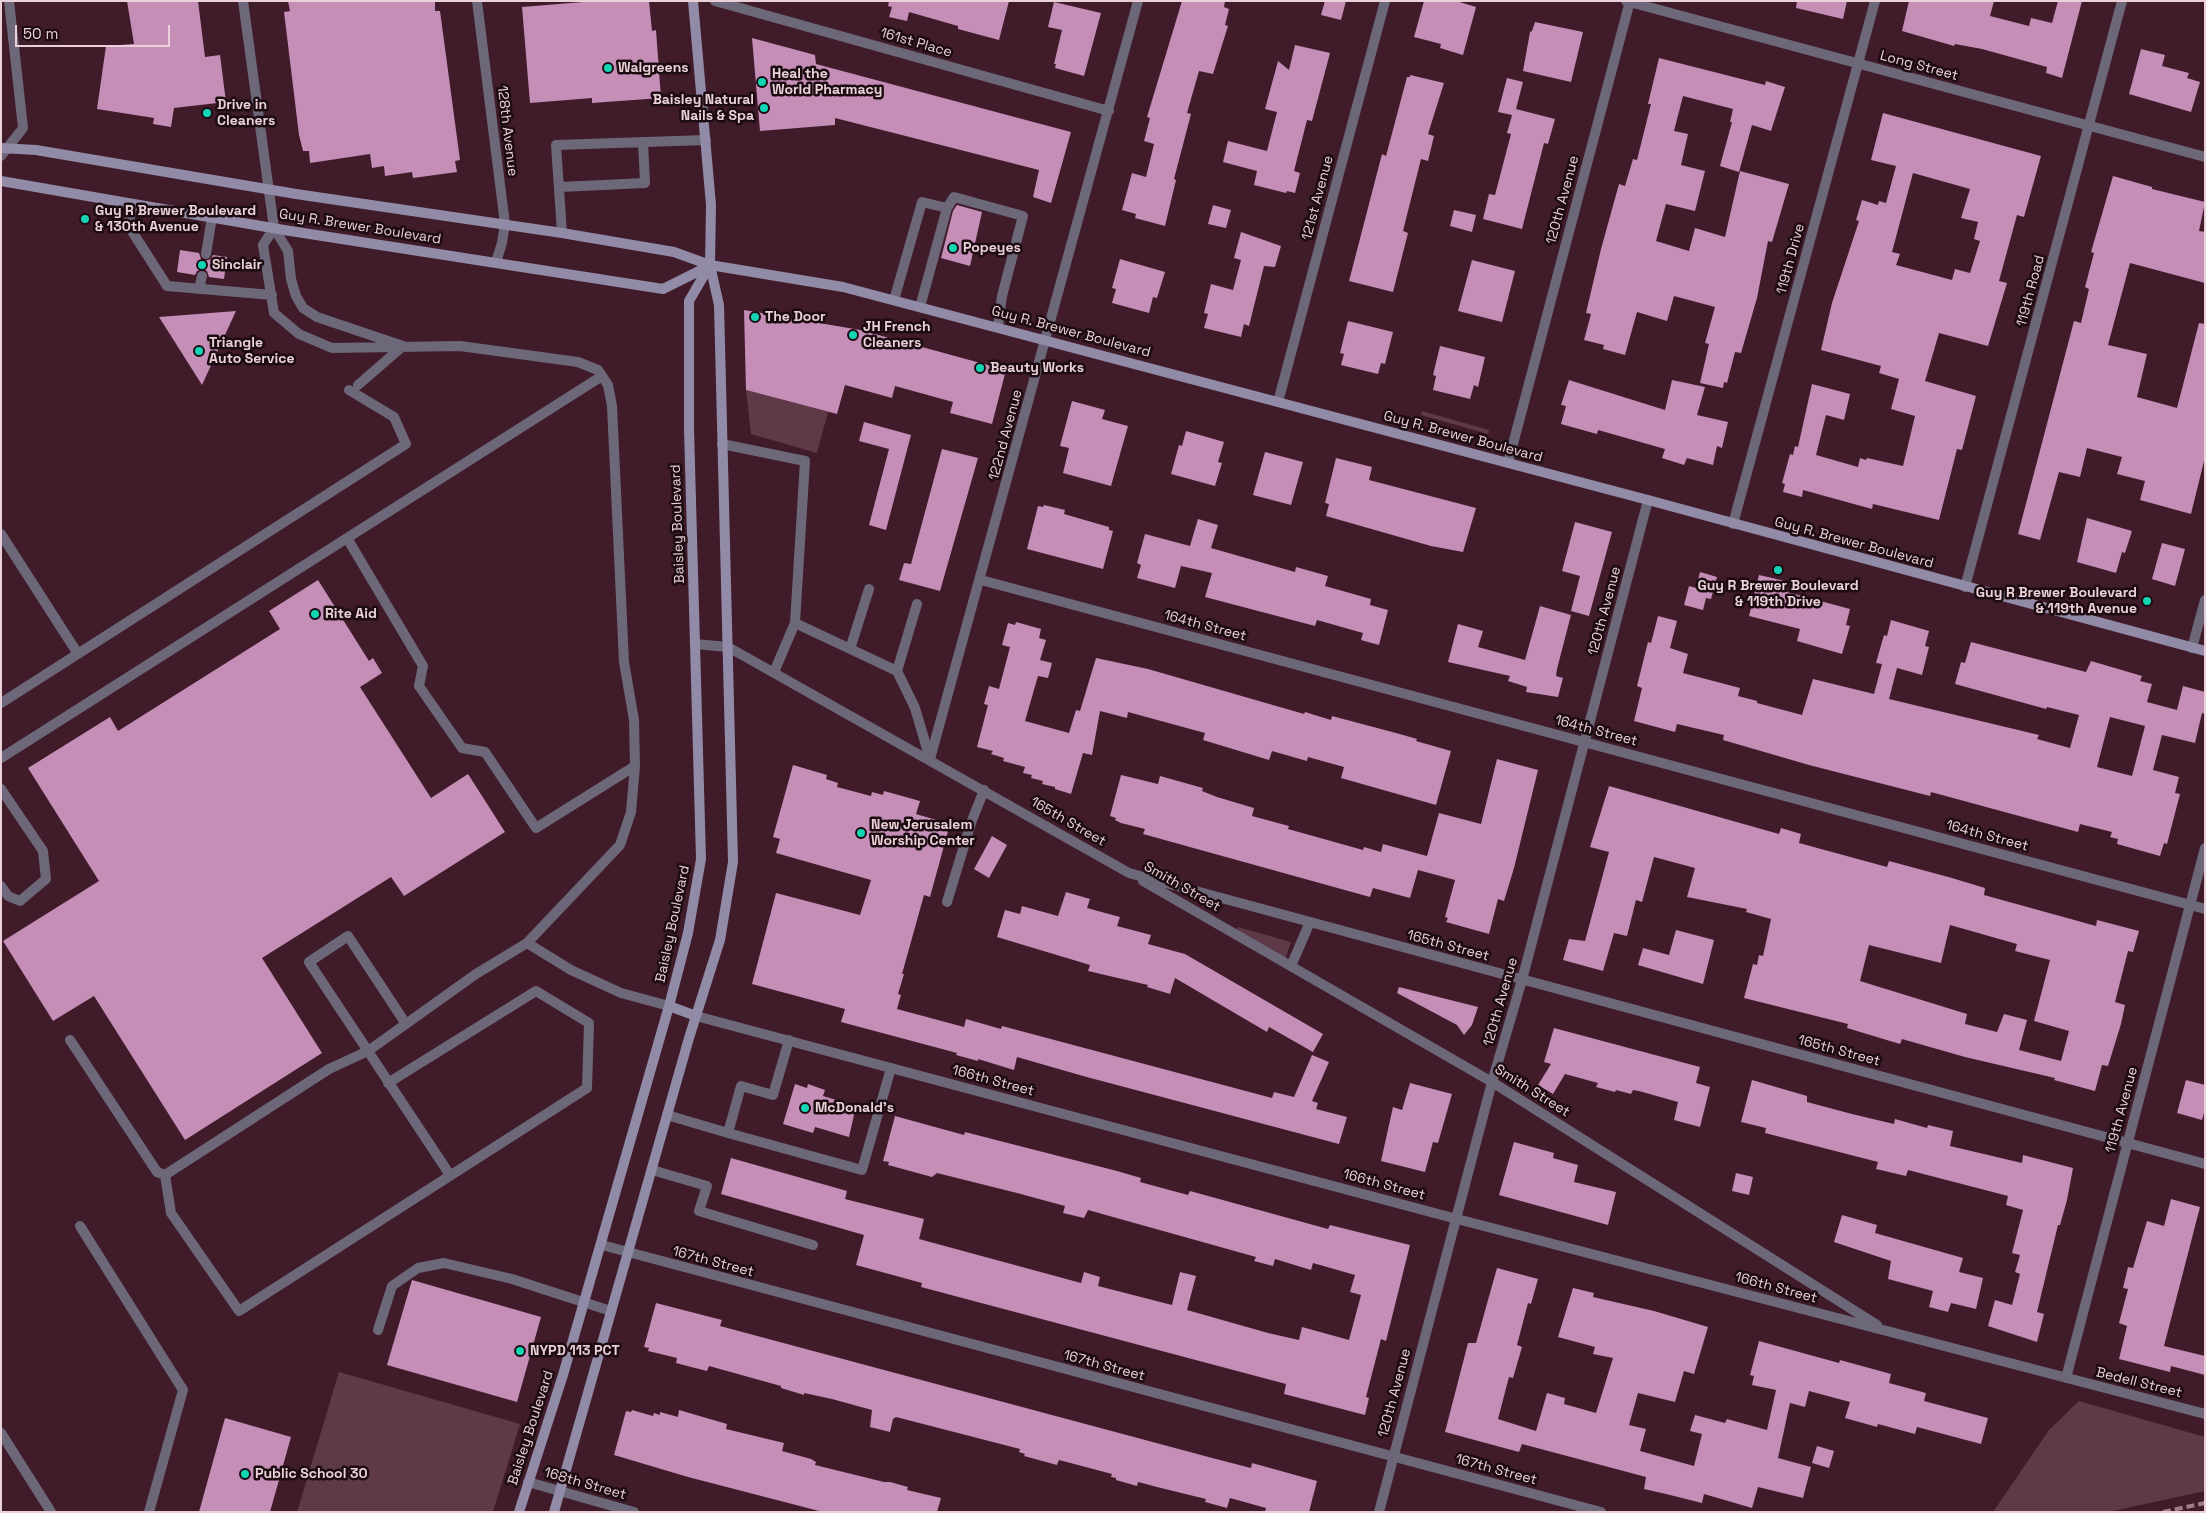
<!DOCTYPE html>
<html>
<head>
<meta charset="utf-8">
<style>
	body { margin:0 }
	#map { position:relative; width:2206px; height:1513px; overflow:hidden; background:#401b2a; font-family:"Space Grotesk",sans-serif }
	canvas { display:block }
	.frame { position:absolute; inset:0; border:2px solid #ead0d9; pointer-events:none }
	.scale { position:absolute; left:15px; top:25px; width:155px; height:22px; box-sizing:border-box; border:2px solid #ead0d9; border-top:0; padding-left:6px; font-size:15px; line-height:18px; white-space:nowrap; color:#ead0d9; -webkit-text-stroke:4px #1c0c12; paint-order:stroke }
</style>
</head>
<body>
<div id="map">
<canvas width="2206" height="1513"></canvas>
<div class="frame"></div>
<div class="scale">50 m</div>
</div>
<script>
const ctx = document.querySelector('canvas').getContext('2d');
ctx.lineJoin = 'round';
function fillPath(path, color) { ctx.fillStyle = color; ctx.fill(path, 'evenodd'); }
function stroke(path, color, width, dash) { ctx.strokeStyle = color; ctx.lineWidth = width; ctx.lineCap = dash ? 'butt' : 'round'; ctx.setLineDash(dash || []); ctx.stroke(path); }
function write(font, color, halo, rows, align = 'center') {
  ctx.font = font + ' "Space Grotesk",sans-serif'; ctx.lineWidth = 5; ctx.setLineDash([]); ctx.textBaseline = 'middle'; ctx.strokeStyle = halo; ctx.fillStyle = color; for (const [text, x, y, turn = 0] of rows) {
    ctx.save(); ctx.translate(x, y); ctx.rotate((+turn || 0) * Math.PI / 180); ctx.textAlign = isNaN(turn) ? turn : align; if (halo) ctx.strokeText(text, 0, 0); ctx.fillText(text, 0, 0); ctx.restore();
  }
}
fillPath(new Path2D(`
	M746,390L828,412L817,453L751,434Z
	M1422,411L1489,430L1488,434L1421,415Z
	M1238,927L1291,942L1285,960L1236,931Z
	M339,1372L520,1424L493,1512H297Z
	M2079,1401L2205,1437V1491L2108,1512H1993L2049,1430Z`), '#5e3a48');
fillPath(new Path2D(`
	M127,1H198L205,57L220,55L226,102L174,108L171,127L153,124L154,118L97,109L106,46L134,44Z
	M288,1H435V11H440L460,160L455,161L457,172L413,178L412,172L385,176L384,166L372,168L370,154L310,163L309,151H303L299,135L284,12L290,11Z
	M595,1H649L652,31L656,30L661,98L592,103V98L530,103L522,7Z
	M889,1H1009L999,40L958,29V26L909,12L907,21L889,17L892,7L888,6Z
	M1182,1H1225L1224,7L1229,9L1225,25L1228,26L1213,74L1199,71L1187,113L1191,114L1174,179L1176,180L1165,226L1135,218L1136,214L1122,210L1132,173L1146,177L1154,144L1144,141L1150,118L1147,117Z
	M1325,1H1346L1341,20L1321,15Z
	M1424,1H1456L1476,7L1463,55L1440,48L1441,44L1414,37Z
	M1797,1H1847L1843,19L1796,8Z
	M1909,1H1994L1990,16L2029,26L2031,18L2052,23L2058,1H2082L2062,78L2046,73L2047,67L1982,49L1955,44L1954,46L1902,31Z
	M1054,2L1101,13L1084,76L1055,68L1056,64H1054L1062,30L1048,27Z
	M1535,22L1583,32L1571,82L1523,71L1530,32L1532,31Z
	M752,38L815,55L816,64L1071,132L1051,203L1033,197L1039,170L835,118V125L760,131Z
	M1295,45L1330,53L1312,121L1307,120L1294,171L1300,173L1295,193L1287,191L1286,193L1254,185L1257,171L1223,162L1228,141L1267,151L1277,112L1265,109L1278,61L1289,70Z
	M2141,49L2165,55L2162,66L2189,73L2187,78L2200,82L2191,112L2129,94Z
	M1659,58L1765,85L1766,81L1785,87L1771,131L1752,125L1739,172L1720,166L1732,122H1730L1733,109L1683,96L1674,131L1688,134L1681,165L1705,171L1695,211L1666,204L1656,241L1689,251L1695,228L1725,237L1740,171L1789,184L1772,242L1768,241L1757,298L1741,353L1735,352L1727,383L1724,382L1723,388L1700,383L1709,344L1705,343L1715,307L1674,296L1667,321L1637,312L1625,355L1603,349L1604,345L1584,340L1591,314L1586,313L1601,249L1619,184L1625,186L1633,159L1637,160L1651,104H1648Z
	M1410,75L1444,83L1428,134L1434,136L1428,161L1421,159L1403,231L1408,233L1393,292L1349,281L1382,154L1386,156L1407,77H1410Z
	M1507,78L1523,82L1516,109L1555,119L1548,144L1544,143L1522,229L1483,219L1489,194L1495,195L1511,134L1507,133L1512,115L1498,112Z
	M1883,113L2041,156L2024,217L2017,215L1999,281L2007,283L1988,346L1939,333L1925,381L1976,396L1962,450L1957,449L1939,520L1873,504L1872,509L1803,490L1802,497L1783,492L1785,484L1782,483L1790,454L1793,455L1795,446L1798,447L1812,384L1850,394L1844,420L1826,415L1816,455L1858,467L1860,458L1866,460L1867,458L1903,466L1915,416L1891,409L1899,379L1879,373L1881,366L1821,350L1832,303L1859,221L1856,220L1862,200L1878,205L1879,201L1886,203L1896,166L1871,160ZM1913,173L1970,189L1961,218L1978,222L1974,239L1980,241L1970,273L1955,269L1952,280L1896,265L1900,254L1892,252Z
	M2113,176L2152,187V189L2205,202L2199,231L2205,232V283L2130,263L2108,345L2147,354L2137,397L2177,408L2199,323L2205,324V457L2191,514L2140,500L2145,481L2117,474L2122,457L2087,448L2080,477L2059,472L2040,540L2018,534L2074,321L2081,323L2089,289L2085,287L2094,253L2091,252Z
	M957,205L982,212L970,266L941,258L953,211Z
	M1213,205L1231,210L1226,228L1208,224Z
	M1454,210L1476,215L1472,232L1450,226Z
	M1241,232L1281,246L1275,267L1264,266L1249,326L1244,324L1241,337L1204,328L1208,314L1204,313L1211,284L1233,290L1241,260L1234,258Z
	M180,250L199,253L201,259L205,261L211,259L213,255L227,257L224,279L209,277L207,271L203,269L197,271L195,275L177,272Z
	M1120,259L1165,272L1157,298L1153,297L1149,313L1112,303L1116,289L1112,288Z
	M1472,260L1515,271L1502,322L1458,311Z
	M744,310L860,330L1006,370L992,424L950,413L953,402L895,386L892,398L845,385L837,414L746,390Z
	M236,311L202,385L159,317Z
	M1348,321L1393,332L1385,364L1381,363L1378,374L1341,365L1344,354L1340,353Z
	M1440,346L1485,357L1478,387L1474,385L1470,399L1433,390L1436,376L1433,375Z
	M1569,380L1665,410L1672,380L1705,387L1697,415L1728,422L1722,448L1717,446L1713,465L1687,458L1684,465L1662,458L1665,449L1598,430L1597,434L1561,424L1566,406L1561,405Z
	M1072,401L1105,410L1102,419L1128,426L1111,486L1063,473L1069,448L1060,446Z
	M864,422L911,435L886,530L869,525L889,449L859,441Z
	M1186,431L1224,442L1218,462L1222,463L1215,486L1171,474L1179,445L1182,446Z
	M942,449L978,458L940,591L899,580L904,563L911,564Z
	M1265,452L1303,462L1291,505L1253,495Z
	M1336,458L1372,467L1369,480L1476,508L1463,552L1431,546L1326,516L1329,504L1325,503Z
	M1044,505L1065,510L1064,514L1109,527V530L1113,531L1103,569L1027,549L1038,506L1043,507Z
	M2087,518L2132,531L2125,553L2122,552L2116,573L2077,562Z
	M1198,519L1218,525L1211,548L1295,572L1296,567L1328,576L1325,586L1371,599L1370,605L1388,610L1379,645L1361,640L1363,633L1317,620L1315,626L1205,597L1212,573L1181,566L1175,588L1137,578L1141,565L1137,563L1145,534L1190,546Z
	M1575,522L1612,532L1589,616L1571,611L1580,576L1562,571Z
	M2162,543L2185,549L2175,586L2152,579Z
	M1700,572L1717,577L1711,599L1706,598L1703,610L1684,605L1689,586L1696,588Z
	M1759,575L1785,581L1783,591L1850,609L1846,625L1850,626L1842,654L1797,641L1800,629L1749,616Z
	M318,580L369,661L373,658L382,673L360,687L431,798L468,774L505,832L404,896L391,877L262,958L322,1053L185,1140L94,996L53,1021L3,941L99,881L28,768L110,717L118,731L280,629L269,611Z
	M1540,606L1571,615L1557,669L1556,676L1563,678L1558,697L1526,692L1527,687L1508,681L1510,676L1448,662L1458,624L1483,631L1478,647L1525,660Z
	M1658,616L1677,621L1670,648L1688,654L1683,673L1740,688L1738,696L1757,701V703L1802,715L1813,679L1874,694L1882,664L1876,663L1884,635L1887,636L1891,620L1929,631L1925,646L1929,647L1922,675L1897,668L1889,699L2039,735L2037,739L2070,748L2079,715L2047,707L2046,709L1955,684L1961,662L1965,663L1971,642L2086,672L2091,661L2142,676L2140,681L2152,684L2147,702L2177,710L2183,686L2205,692V714L2202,713L2195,743L2162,735L2153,770L2179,777L2175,793L2180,794L2167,844L2164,843L2160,856L2117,844L2118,839L2110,837L2112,832L2080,824L2078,832L1931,792L1930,796L1809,765L1723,740L1724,735L1677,724L1675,732L1634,721L1642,688L1637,686L1648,642L1651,643ZM2110,717L2145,726L2132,776L2097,767Z
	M1016,622L1041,629L1039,638L1046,640L1040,660L1052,663L1048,678L1038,676L1025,721L1069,733L1076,710L1080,711L1096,658L1148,669L1304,714L1305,712L1331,720L1332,716L1396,733L1417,739L1416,741L1451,751L1436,805L1341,778L1344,767L1308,757L1307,761L1272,751L1269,760L1203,740L1205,733L1128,712L1127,718L1100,711L1092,755L1083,753L1071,794L1055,789V787L1042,784L1043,781L1031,778L1032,775L1023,773L1025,767L1003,761L1004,758L991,754L993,751L977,747L988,705L984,704L989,686L999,689L1010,647L1002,645L1008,623L1015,625Z
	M1497,759L1538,770L1514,868L1504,901L1498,899L1489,934L1446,922L1448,918L1445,917L1455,880L1418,870L1410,898L1373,888L1370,897L1143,834L1145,829L1121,823L1115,820L1116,818L1110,816L1121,775L1158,784L1160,776L1203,788L1202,791L1217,797L1254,808L1252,816L1289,826L1288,829L1363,850L1364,847L1381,852L1383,844L1427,856L1439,813L1481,824Z
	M793,765L827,775L826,779L838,783L837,787L871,796L872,792L883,795L884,791L920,801L916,814L950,824L930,897L924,895L902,974H904L898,994L901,995L897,1009L964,1027L966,1019L1001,1029L1002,1026L1272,1098L1274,1092L1294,1097L1312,1055L1329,1062L1312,1101L1318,1103L1316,1109L1347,1117L1339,1144L1083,1076L1017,1057L1014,1070L978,1059V1061L956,1055L957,1053L841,1022L845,1009L752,984L776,893L860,915L871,880L776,853L780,839L773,837Z
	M1609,786L1779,834L1781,828L1801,834L1799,843L1887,867L1889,861L1952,878L1985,888L1984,895L2096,926L2097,920L2139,931L2133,952L2128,951L2115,1002L2125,1005L2121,1024L2108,1066L2102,1065L2095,1091L2054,1080L2055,1078L1965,1057L1902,1039L1900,1044L1847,1028L1848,1024L1744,998L1753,964L1757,965L1759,955L1763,956L1771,919L1746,912L1747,909L1687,897L1695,868L1654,857L1642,902L1636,900L1627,936L1614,933L1603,971L1563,960L1569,939L1585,941L1609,852L1590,847ZM1950,925L2017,944L2015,951L2050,960L2034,1021L2069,1031L2061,1061L2019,1050L2027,1020L2004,1014L1997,1032L1965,1024L1967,1014L1860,981L1869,945L1941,963Z
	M992,836L1007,845L989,878L974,869Z
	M1066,892L1090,899L1087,908L1120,917L1117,926L1151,935L1148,944L1185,954L1323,1034L1313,1052L1269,1027L1267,1032L1175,978L1170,994L1147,987L1148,985L1088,971L1090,965L997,937L1005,910L1020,914L1022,906L1058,916Z
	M1676,930L1714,940L1703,984L1638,965L1643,948L1669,955Z
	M1399,987L1478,1007L1472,1025L1464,1035L1457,1025L1397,993Z
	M1554,1028L1700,1067L1696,1083L1710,1087L1700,1127L1674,1120L1678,1102L1639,1091L1633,1090L1631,1094L1616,1090L1615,1092L1596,1087L1598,1083L1565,1074L1553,1094L1538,1085L1551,1064L1544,1062Z
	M1752,1080L1807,1096V1102L1852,1114L1894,1124L1895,1119L1927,1128L1928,1125L1953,1131L1950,1146L2022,1163L2023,1155L2073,1168L2067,1200L2060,1225H2058L2037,1312L2044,1314L2037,1342L1988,1326L1995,1300L2012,1305L2020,1274L2015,1272L2020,1255L2012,1253L2023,1210L2006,1205L2008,1196L1908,1170L1906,1176L1876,1169L1878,1162L1765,1133L1766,1128L1741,1122Z
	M2186,1080L2205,1085V1109L2202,1120L2177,1113Z
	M1410,1083L1452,1094L1438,1143L1433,1142L1425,1172L1381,1161L1393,1107L1402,1110Z
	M795,1084L807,1088L808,1084L825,1090L823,1096L856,1106L849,1137L815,1127L813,1133L783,1124Z
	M895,1116L964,1135L965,1132L1117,1171L1141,1178L1140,1182L1188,1195L1190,1191L1328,1229L1330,1225L1410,1245L1386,1341L1381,1339L1366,1397L1369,1398L1365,1415L1284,1394L1286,1384L921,1287L922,1283L856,1265L864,1235L721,1194L731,1158L847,1191L845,1199L924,1219L919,1239L1081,1283L1084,1272L1100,1277L1098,1286L1172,1305L1180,1272L1196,1276L1187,1310L1268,1333L1299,1340L1302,1327L1349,1340L1361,1295L1350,1292L1355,1275L1313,1263L1311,1270L1275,1259L1273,1266L1254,1261L1256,1257L1088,1210L1084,1218L1063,1213L1065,1206L1017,1193L937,1173L932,1177L888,1165L889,1162L883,1161Z
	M1514,1142L1554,1153L1553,1158L1578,1165L1574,1182L1616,1192L1608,1225L1499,1195Z
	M1736,1173L1753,1177L1749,1195L1732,1191Z
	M2171,1199L2200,1207L2164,1346L2205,1356V1375L2171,1366L2170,1372L2119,1359L2127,1326L2119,1323L2128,1289L2123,1288L2128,1267L2133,1268L2147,1221L2164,1226Z
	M1842,1215L1877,1225L1875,1233L1963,1258L1959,1272L1983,1278L1976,1309L1951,1303L1948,1312L1929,1307L1933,1291L1888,1279L1891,1261L1834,1242Z
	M1497,1268L1538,1279L1531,1304L1528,1303L1517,1345L1522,1347L1513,1378L1509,1377L1498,1419L1536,1431L1547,1393L1565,1398L1564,1404L1596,1413L1613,1358L1593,1354L1595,1347L1558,1337L1573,1288L1594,1293L1593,1297L1654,1311L1708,1327L1694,1374L1684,1371L1675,1402L1638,1393L1629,1425L1646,1429L1640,1451L1694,1466L1702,1434L1690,1431L1695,1415L1725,1423L1727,1419L1767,1430L1776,1390L1752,1385L1754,1376L1750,1375L1759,1341L1839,1363L1840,1360L1891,1374L1889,1383L1926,1393L1924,1401L1988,1418L1981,1444L1917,1427L1915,1434L1878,1424L1877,1427L1845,1418L1850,1402L1809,1391L1805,1407L1790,1403L1778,1458L1811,1467L1803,1498L1758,1487L1752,1508L1704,1494L1702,1503L1666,1494L1644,1489L1646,1477L1522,1444L1519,1452L1445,1432L1468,1343H1476Z
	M412,1280L541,1317L517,1402L387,1365Z
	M656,1303L722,1320L720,1326L1216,1459L1251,1468L1252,1463L1317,1481L1309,1512H1265L1266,1508L1230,1498L1227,1508L1205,1502L1206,1499L1161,1488L1138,1482L1137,1486L1116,1480V1478L1111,1477L1112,1474L1059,1460L1057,1465L1024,1456L1025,1454L1019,1452L1020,1449L896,1417L893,1419L890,1432L870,1427L872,1410L832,1399L804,1393V1395L781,1388V1386L709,1366L707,1371L691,1367L676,1363L677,1358L648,1351L649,1348L644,1347Z
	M632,1410L653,1416L654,1413L660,1415V1412L678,1417L679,1410L727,1424L726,1429L784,1443L782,1451L811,1459L816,1462L815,1465L884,1482H890L908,1487L907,1490L941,1498L937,1512H823L688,1477L614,1455L626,1411L631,1412Z
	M225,1418L291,1437L270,1512H199Z
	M1817,1446L1834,1451L1829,1468L1812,1463Z`), '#c48eb7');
stroke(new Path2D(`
	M560,187L645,183L643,142
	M133,204L128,225L167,286L272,295
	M562,233L556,145L706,140
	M206,254L212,217
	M199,289L202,276
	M894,300L922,202L947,208
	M920,307L947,208L954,197L1023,216L1002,296L998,327
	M358,385L403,346
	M722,444L805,461L795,623L774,672
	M1,534L78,654
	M347,538L423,666L419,686L462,748L485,752L536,828L635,766
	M795,623L897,671L917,604
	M850,649L869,589
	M897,671L915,708L930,759
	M1,703L406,444L394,417L349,390
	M1,758L602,376
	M1,789L43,851L46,879L20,901L8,896L1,886
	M947,902L971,823L984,790
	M527,943L571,970L621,993L669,1006
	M406,1024L348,936L309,962L450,1175
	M70,1040L157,1172L165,1175L329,1069L368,1051L476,974L527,943L620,845L631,812L635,766L634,720L624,662L612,406L608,385L598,370L578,362L460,346L332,348L299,334L274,313L263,245L274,228L288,251L291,279L296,296L303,308L317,317L403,346
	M667,1115L728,1133L741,1086L773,1095L789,1040
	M728,1133L862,1170L891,1068
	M652,1170L707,1186L699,1211L813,1245
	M165,1175L171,1213L239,1311L587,1088L589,1023L536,991L388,1083
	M80,1226L183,1390L149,1512
	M378,1330L392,1286L418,1268L444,1263L512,1279L611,1311
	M1,1433L51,1512`), '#6c6879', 10);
stroke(new Path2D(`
	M243,1L274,228
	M477,1L505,224L502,243L496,262
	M715,1L1109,111
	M1626,1L2205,157
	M1,156L23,128L9,1
	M1278,402L1385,1
	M1508,463L1630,1
	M1733,524L1875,1
	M981,580L2205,909
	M1965,587L2122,1
	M695,644L728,647L1129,873L2205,1164
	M2192,648L2205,600
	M930,759L1138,1
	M1143,881L1492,1082L1877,1325
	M1291,966L1310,922
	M696,1016L1438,1214L2205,1414
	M602,1245L1601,1512
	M2066,1378L2205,848
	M528,1482L634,1512
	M1379,1512L1492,1082L1522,980L1648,500`), '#6c6879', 10);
stroke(new Path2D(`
	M1,148L36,150L296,194L562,233L674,252L710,265L843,287L1648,500L2205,651
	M1,181L284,230L663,289L709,266
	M669,1006L696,1016
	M519,1512L563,1375L669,1006L688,933L701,859L689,429V301L710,265
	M554,1512L689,1038L720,940L733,862L719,305L710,265L711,205L693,1`), '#918ba7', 10);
stroke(new Path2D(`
	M2163,1512L2205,1503`), '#9d7e8a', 4, [8, 4]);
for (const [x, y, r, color] of [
	[608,68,5,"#12d5b4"],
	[762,82,5,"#12d5b4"],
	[764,108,5,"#12d5b4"],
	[207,113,5,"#12d5b4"],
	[85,219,5,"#12d5b4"],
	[953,248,5,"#12d5b4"],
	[202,265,5,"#12d5b4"],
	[755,317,5,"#12d5b4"],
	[853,335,5,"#12d5b4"],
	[199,351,5,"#12d5b4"],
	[980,368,5,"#12d5b4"],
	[1778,570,5,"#12d5b4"],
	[2147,601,5,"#12d5b4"],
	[315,614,5,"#12d5b4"],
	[861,833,5,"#12d5b4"],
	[805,1108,5,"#12d5b4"],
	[520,1351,5,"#12d5b4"],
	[245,1474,5,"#12d5b4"]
]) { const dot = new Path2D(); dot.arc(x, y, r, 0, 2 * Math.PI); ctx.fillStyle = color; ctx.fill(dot); stroke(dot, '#1c0c12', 2); }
write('14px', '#ead0d9', '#1c0c12', [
	["161st Place",916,43,16],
	["Long Street",1919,66,15],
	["128th Avenue",507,131,83],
	["121st Avenue",1318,198,-75],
	["120th Avenue",1563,200,-75],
	["Guy R. Brewer Boulevard",360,227,9],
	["119th Drive",1791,259,-75],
	["119th Road",2031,291,-75],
	["Guy R. Brewer Boulevard",1071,332,15],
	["122nd Avenue",1006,435,-75],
	["Guy R. Brewer Boulevard",1463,437,15],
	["Baisley Boulevard",678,524,-92],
	["Guy R. Brewer Boulevard",1854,543,15],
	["120th Avenue",1605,611,-75],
	["164th Street",1205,626,15],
	["164th Street",1596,731,15],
	["165th Street",1068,822,30],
	["164th Street",1987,836,15],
	["Smith Street",1182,887,30],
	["Baisley Boulevard",673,924,-78],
	["165th Street",1448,946,15],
	["120th Avenue",1501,1002,-74],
	["165th Street",1839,1051,15],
	["166th Street",993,1081,15],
	["Smith Street",1532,1091,32],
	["119th Avenue",2122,1110,-75],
	["166th Street",1384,1185,15],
	["167th Street",713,1262,15],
	["166th Street",1776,1288,15],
	["167th Street",1104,1366,15],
	["Bedell Street",2139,1383,14],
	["120th Avenue",1395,1393,-75],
	["Baisley Boulevard",531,1428,-72],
	["167th Street",1496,1470,15],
	["168th Street",585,1484,16]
]);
write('bold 14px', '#ead0d9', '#1c0c12', [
	["Walgreens",618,68],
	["Heal the",772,74],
	["World Pharmacy",772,90],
	["Baisley Natural",754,100,"right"],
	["Nails & Spa",754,116,"right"],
	["Drive in",217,105],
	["Cleaners",217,121],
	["Guy R Brewer Boulevard",95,211],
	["& 130th Avenue",95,227],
	["Popeyes",963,248],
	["Sinclair",212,265],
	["The Door",765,317],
	["JH French",863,327],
	["Cleaners",863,343],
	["Triangle",209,343],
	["Auto Service",209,359],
	["Beauty Works",990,368],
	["Guy R Brewer Boulevard",1778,586,"center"],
	["& 119th Drive",1778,602,"center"],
	["Guy R Brewer Boulevard",2137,593,"right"],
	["& 119th Avenue",2137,609,"right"],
	["Rite Aid",325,614],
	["New Jerusalem",871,825],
	["Worship Center",871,841],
	["McDonald's",815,1108],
	["NYPD 113 PCT",530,1351],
	["Public School 30",255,1474]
], 'left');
</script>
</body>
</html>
